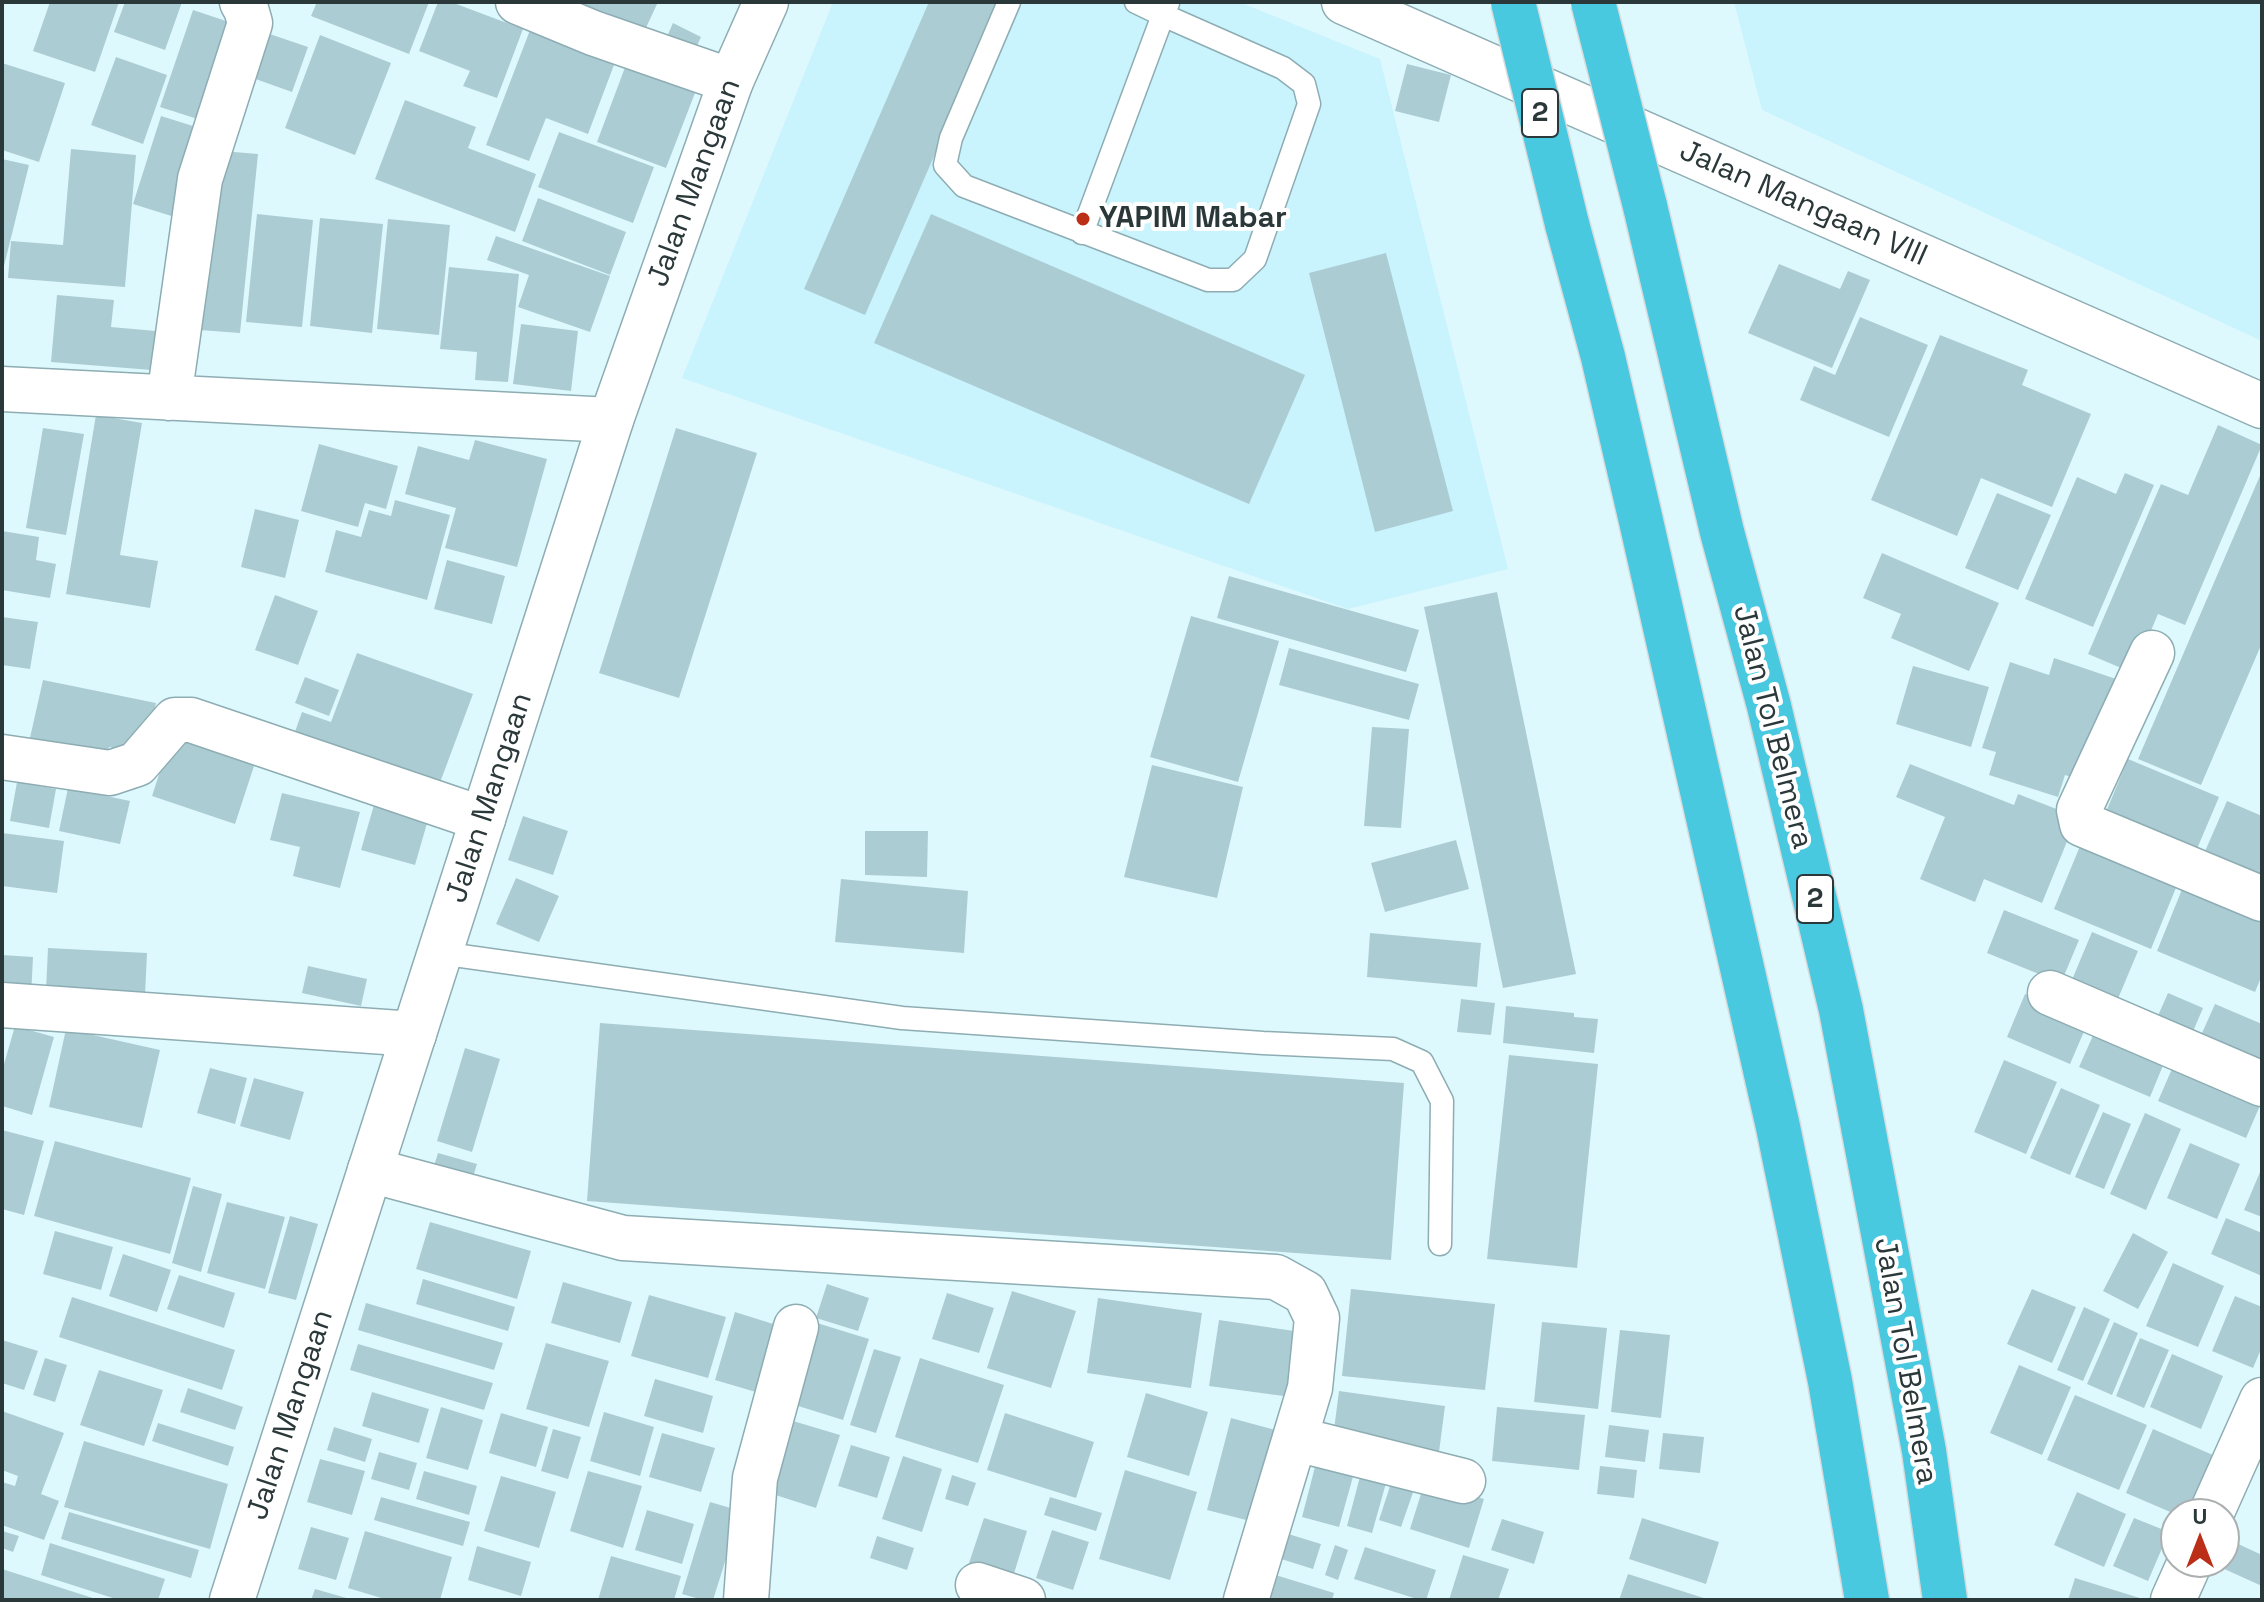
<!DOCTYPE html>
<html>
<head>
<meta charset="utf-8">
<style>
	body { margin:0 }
	#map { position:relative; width:2264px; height:1602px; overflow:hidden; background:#def9fe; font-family:"Space Grotesk",sans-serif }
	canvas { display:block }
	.frame { position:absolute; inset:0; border:4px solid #2b383a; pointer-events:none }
	.north { position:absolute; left:2160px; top:1498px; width:80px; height:80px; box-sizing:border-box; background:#fff; border:2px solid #aaafb0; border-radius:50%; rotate:0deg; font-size:22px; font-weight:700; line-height:32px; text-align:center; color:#2b383a }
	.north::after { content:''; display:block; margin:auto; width:28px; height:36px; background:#bb2f18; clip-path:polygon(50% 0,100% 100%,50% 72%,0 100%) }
</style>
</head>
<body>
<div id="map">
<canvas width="2264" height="1602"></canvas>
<div class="frame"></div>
<div class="north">U</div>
</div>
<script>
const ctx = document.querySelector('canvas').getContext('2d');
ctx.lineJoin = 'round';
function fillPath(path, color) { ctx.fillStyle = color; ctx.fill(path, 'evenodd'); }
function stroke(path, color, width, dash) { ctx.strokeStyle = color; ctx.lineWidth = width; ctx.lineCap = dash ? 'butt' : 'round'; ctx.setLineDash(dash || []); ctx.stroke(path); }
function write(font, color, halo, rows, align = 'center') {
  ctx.font = font + ' "Space Grotesk",sans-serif'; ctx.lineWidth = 8; ctx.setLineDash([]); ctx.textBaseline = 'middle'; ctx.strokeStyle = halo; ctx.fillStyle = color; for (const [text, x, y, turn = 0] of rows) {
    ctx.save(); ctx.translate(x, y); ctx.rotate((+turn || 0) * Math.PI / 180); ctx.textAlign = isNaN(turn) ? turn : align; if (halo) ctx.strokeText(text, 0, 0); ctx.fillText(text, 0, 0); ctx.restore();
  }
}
fillPath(new Path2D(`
	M833,2H1239L1380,59L1508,569L1348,609L682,378Z
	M1734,2H2262V341L1762,110Z`), '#c9f3fd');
fillPath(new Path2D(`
	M50,2H119L95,72L33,51Z
	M125,2H182L165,50L114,32Z
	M317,2H429L409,54L311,16Z
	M438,2H451L523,29L497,98L463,86L470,71L419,51Z
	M541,2H658L637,47Z
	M929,2H1001L865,315L804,289Z
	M193,10L241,26L210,123L160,107Z
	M535,17L620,49L588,134L546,118L529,161L486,145Z
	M673,23L701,37L689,63L661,50Z
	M252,28L308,47L292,92L236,72Z
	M320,35L391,63L355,155L285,128Z
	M630,54L700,80L666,168L597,142Z
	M116,57L167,75L143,144L91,125Z
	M2,63L65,83L39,162L2,150Z
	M1407,64L1451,75L1439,122L1395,111Z
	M405,100L476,127L468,148L536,174L515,232L375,179Z
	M161,116L209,131L181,219L133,204Z
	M559,132L654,167L633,223L538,187Z
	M71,149L136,155L125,287L8,278L11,241L63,245Z
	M222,151L258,154L240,333L186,329Z
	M2,159L29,165L3,270H2Z
	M538,198L626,232L610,275L522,241Z
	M257,214L313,220L302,327L246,322Z
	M931,214L1305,375L1249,504L874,343Z
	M320,218L383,224L372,333L310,326Z
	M388,219L450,225L439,335L377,329Z
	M496,236L610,276L590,332L518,307L529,275L487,260Z
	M1386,253L1453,511L1375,532L1309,273Z
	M1779,264L1840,289L1848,271L1870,280L1832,368L1748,333Z
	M449,267L519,274L508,382L475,380L477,352L440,349Z
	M57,295L114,300L111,327L167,332L164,371L51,362Z
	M1860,317L1928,345L1889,437L1800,400L1814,366L1835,375Z
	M521,324L578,331L571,391L513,384Z
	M1940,335L2028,370L2022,385L2091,414L2052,507L1981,478L1957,536L1871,500Z
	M96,415L142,423L120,555L158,561L150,608L66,594Z
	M2218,425L2262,445L2185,625L2158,614L2133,673L2088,654L2161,484L2188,495Z
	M43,428L84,434L66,535L26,528Z
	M676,428L757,453L679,698L599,673Z
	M475,440L547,459L517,567L445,548L456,508L405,494L418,446L469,460Z
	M319,444L398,466L386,509L365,503L358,527L301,511Z
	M2262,471V643L2201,785L2138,759Z
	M2125,473L2154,485L2093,627L2025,599L2077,477L2116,494Z
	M1997,493L2051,515L2018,590L1965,568Z
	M395,500L450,515L427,600L325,572L336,530L361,537L369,510L391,516Z
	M255,509L299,520L285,578L241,567Z
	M2,531L39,537L36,560L56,564L50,598L2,590Z
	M1882,553L1999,603L1969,671L1891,638L1901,614L1863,598Z
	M447,560L505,576L492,624L434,609Z
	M1229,576L1419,630L1406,672L1217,618Z
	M1497,592L1576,974L1503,988L1424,607Z
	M275,595L318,611L298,665L255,650Z
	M1191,616L1279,641L1238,782L1150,757Z
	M2,617L38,622L30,669L2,665Z
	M1289,648L1419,684L1409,720L1279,685Z
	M357,653L473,694L435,796L291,743L302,712L331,722Z
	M2054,658L2119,680L2086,782L2065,775L2058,797L1989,775L1996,752L1982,748L2010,662L2049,675Z
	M1913,666L1989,687L1971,747L1896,724Z
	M305,677L339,690L329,716L295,703Z
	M43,680L156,703L145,755L109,747L105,767L27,751Z
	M1372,727L1409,729L1401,828L1364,826Z
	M172,735L255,763L235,824L152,796Z
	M2128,759L2219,797L2191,863L2101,824Z
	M1910,764L2014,805L2018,794L2077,817L2042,903L1984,879L1975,902L1920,879L1945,817L1896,797Z
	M1152,765L1243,787L1217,898L1124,877Z
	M17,782L56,789L49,828L10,821Z
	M68,788L130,801L120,844L59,831Z
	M378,791L432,806L415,865L361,850Z
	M282,793L360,812L340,888L293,876L300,847L270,840Z
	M2227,801L2262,816V892L2199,865Z
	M523,816L568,831L553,875L508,860Z
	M865,831H928L927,877L865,875Z
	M2,833L64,841L57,893L2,886Z
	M2085,834L2182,873L2151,949L2054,909Z
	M1456,840L1469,889L1385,912L1371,863Z
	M2187,877L2262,908V975L2255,992L2157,951Z
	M516,878L559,896L539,942L496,924Z
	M841,879L968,891L964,953L835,942Z
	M2004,910L2079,940L2061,983L1987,953Z
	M2092,932L2138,951L2112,1013L2066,994Z
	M1370,933L1481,943L1477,987L1367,977Z
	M48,948L147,953L145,995L46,990Z
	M2,955L33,957L31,997L2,996Z
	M308,966L367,979L361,1006L302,993Z
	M2168,993L2203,1008L2188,1043L2153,1027Z
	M2025,994L2089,1020L2070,1064L2007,1037Z
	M1461,999L1495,1003L1491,1035L1457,1032Z
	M2215,1004L2262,1024V1080L2194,1051Z
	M1506,1006L1574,1013V1017L1598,1019L1594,1053L1503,1043Z
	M2099,1022L2169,1051L2150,1097L2079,1067Z
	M600,1023L1404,1083L1391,1260L587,1201Z
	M15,1026L54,1037L32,1115L2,1106V1071Z
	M66,1029L160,1050L142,1128L49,1107Z
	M465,1048L500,1059L472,1152L437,1141Z
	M1509,1055L1598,1064L1577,1268L1487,1259Z
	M2178,1055L2262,1101L2246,1138L2158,1101Z
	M2004,1060L2057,1082L2026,1154L1974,1132Z
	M210,1068L247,1078L235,1124L197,1113Z
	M254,1078L304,1092L290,1140L240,1126Z
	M2061,1088L2100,1105L2070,1175L2030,1158Z
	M2103,1112L2131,1124L2104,1189L2075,1177Z
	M2145,1113L2181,1129L2146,1210L2110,1194Z
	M2,1130L44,1141L24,1215L2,1209Z
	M55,1141L191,1178L170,1254L34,1216Z
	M2190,1143L2240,1164L2217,1219L2167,1198Z
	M438,1153L477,1164L469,1190L430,1179Z
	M2260,1172L2262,1173V1217L2244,1210Z
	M193,1186L222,1194L201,1272L172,1263Z
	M227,1202L285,1217L265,1289L207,1273Z
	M290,1216L318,1224L296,1300L268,1293Z
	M2226,1218L2262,1233V1276L2211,1254Z
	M430,1222L531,1251L517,1299L416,1269Z
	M55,1231L113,1247L101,1290L43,1274Z
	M2133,1233L2168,1252L2138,1309L2103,1291Z
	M123,1254L171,1270L157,1312L109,1296Z
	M2173,1263L2224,1286L2198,1347L2146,1326Z
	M179,1275L235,1293L224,1328L167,1309Z
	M423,1279L515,1307L508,1331L416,1304Z
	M563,1282L632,1302L620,1343L551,1323Z
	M827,1284L869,1298L858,1331L816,1318Z
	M1351,1289L1495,1304L1485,1390L1342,1376Z
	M2032,1289L2076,1307L2052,1363L2007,1344Z
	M1012,1291L1076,1311L1051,1388L987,1368Z
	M947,1293L994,1308L979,1353L932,1339Z
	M649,1295L726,1317L708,1378L631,1356Z
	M2235,1296L2262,1307V1347L2253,1368L2212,1351Z
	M72,1297L235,1350L222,1390L59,1337Z
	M1098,1298L1202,1313L1191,1388L1087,1373Z
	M366,1303L503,1343L494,1370L358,1330Z
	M2084,1307L2110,1319L2083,1381L2057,1370Z
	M735,1312L786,1328L766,1395L715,1380Z
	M804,1319L869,1339L843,1420L779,1400Z
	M1219,1320L1301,1332L1291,1397L1209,1386Z
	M1542,1322L1607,1328L1598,1409L1534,1402Z
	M2114,1322L2138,1333L2112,1395L2087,1384Z
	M1620,1330L1670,1335L1661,1418L1611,1412Z
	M2140,1338L2169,1350L2144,1408L2116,1396Z
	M2,1340L38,1351L24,1390L2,1383Z
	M546,1343L609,1361L589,1427L526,1409Z
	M358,1344L493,1383L484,1410L350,1370Z
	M874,1349L901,1357L876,1433L850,1425Z
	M2172,1354L2223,1376L2201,1429L2150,1407Z
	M45,1358L67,1365L55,1402L33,1395Z
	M920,1358L1004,1385L978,1463L895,1437Z
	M2019,1365L2071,1387L2042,1455L1990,1433Z
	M99,1370L163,1390L144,1446L80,1425Z
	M655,1379L713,1396L703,1433L644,1416Z
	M188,1388L243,1407L235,1430L180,1412Z
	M1339,1391L1445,1406L1438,1460L1332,1445Z
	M372,1392L429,1409L419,1443L362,1426Z
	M1146,1393L1208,1412L1189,1476L1127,1457Z
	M2075,1395L2147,1425L2119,1490L2047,1460Z
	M441,1407L483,1420L468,1470L426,1458Z
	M1497,1407L1585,1415L1579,1470L1492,1461Z
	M2,1411L64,1433L41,1494L59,1501L44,1540L2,1525V1482L15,1486L18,1476L2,1470Z
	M604,1412L654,1427L640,1476L590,1461Z
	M501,1413L548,1427L536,1467L489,1453Z
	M1005,1413L1094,1442L1076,1498L987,1470Z
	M783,1418L840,1435L816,1508L760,1490Z
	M1231,1418L1279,1431L1254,1522L1207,1510Z
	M158,1423L234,1447L228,1466L152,1441Z
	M1609,1425L1649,1430L1645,1462L1605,1457Z
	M334,1427L372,1439L365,1462L327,1450Z
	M553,1429L581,1437L568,1479L541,1471Z
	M2153,1429L2213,1455L2187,1514H2175L2126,1493Z
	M662,1433L715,1448L701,1492L649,1477Z
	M1663,1433L1704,1437L1700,1473L1659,1469Z
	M84,1441L228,1484L210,1549L64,1507Z
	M851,1445L890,1457L877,1498L838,1486Z
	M379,1452L417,1463L409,1490L371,1479Z
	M903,1456L942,1469L922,1532L882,1519Z
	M320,1459L365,1471L352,1515L307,1502Z
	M1316,1463L1354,1473L1339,1527L1302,1517Z
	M1600,1466L1637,1470L1634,1498L1597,1494Z
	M1362,1469L1388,1476L1372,1533L1347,1526Z
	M1125,1470L1197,1492L1170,1580L1099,1559Z
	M424,1471L477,1486L469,1515L416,1499Z
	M588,1471L642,1486L623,1548L570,1531Z
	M1394,1474L1417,1481L1401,1527L1379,1520Z
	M952,1475L976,1483L968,1506L945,1499Z
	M501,1476L556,1492L539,1548L484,1531Z
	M1425,1481L1484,1499L1469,1548L1410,1529Z
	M2077,1492L2126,1514L2104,1567L2054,1545Z
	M381,1497L470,1522L463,1546L374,1520Z
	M1050,1497L1102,1513L1096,1531L1044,1515Z
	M710,1502L741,1511L713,1600H703L682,1594Z
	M647,1510L694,1524L682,1564L635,1550Z
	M69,1512L199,1550L191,1578L61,1539Z
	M984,1518L1027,1531L1012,1580L968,1566Z
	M1642,1518L1719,1542L1706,1584L1629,1559Z
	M2134,1518L2169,1532L2148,1581L2113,1566Z
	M1502,1519L1544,1532L1534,1564L1491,1550Z
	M311,1527L349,1538L336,1580L298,1569Z
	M1052,1530L1089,1542L1073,1590L1036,1578Z
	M2,1531L19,1536L13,1552L2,1548Z
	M365,1531L452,1557L440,1600H388L348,1588Z
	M1285,1533L1321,1544L1313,1569L1278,1558Z
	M877,1536L914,1548L907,1570L870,1558Z
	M2234,1542L2262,1555V1586L2222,1568Z
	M50,1543L165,1579L158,1600H119L41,1575Z
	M1335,1545L1348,1550L1338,1580L1325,1575Z
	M477,1546L531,1562L521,1596L468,1580Z
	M1365,1547L1436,1570L1426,1600H1420L1354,1579Z
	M1463,1555L1509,1569L1498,1600H1449Z
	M611,1556L681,1576L674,1600H598Z
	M2,1569L96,1599V1600H2Z
	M1269,1573L1334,1593L1332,1600H1260Z
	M1628,1574L1707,1599V1600H1619Z
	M2075,1578L2143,1599V1600H2068Z
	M315,1589L350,1599V1600H311Z`), '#acccd3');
const service = new Path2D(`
	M1009,2L951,138L945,165L964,186L1208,280H1233L1255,259L1309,104L1304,84L1283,68L1163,15L1082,233
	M1136,2L1163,15L1168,3
	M440,953L902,1018L1263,1043L1393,1049L1422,1062L1442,1101L1440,1244`);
const minor = new Path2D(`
	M518,2L593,33L731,81
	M2,389L611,420
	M169,398L200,179L250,23L246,9L242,2
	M2152,653L2079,810L2082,824L2262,899
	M2,757L110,773L137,764L175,720H191L483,819
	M2050,993L2262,1084
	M2,1005L414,1034
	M370,1170L623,1238L1276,1277L1305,1293L1317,1318L1310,1388L1246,1600
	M1296,1439L1463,1481
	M2211,1514L2262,1400
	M978,1585L1023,1600
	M746,1600L755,1478L796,1327
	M2173,1600L2190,1562`);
const tertiary = new Path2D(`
	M1344,2L2262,406
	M232,1600L611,420L731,81L766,2`);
const motorway = new Path2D(`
	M1645,206L1722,532L1769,706L1841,1010L1924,1451L1945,1600
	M1567,224L1603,357L1641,521L1778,1127L1830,1381L1867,1600`);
stroke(service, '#8dadb3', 25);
stroke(minor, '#8dadb3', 47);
stroke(tertiary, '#8dadb3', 47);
stroke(motorway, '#d9dbdc', 47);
stroke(service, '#fff', 22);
stroke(minor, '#fff', 44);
stroke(tertiary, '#fff', 44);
stroke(motorway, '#49c9e0', 44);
const motorwayBridge = new Path2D(`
	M1513,2L1567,224
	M1593,2L1645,206`);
stroke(motorwayBridge, '#d9dbdc', 47, []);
stroke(motorwayBridge, '#49c9e0', 44);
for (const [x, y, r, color] of [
	[1083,219,8,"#bb2f18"]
]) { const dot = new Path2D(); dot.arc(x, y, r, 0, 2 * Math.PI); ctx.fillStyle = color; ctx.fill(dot); stroke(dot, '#fff', 3); }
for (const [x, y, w] of [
	[1540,113,36],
	[1815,899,36]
]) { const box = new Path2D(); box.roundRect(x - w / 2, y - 24, w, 48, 6); ctx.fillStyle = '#fff'; ctx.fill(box); stroke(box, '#2b383a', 2); }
write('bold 28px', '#2b383a', null, [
	["2",1540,113],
	["2",1815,899]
]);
write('30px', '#2b383a', '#fff', [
	["Jalan Mangaan",695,183,-70],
	["Jalan Mangaan VIII",1803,204,24],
	["Jalan Tol Belmera",1772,727,76],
	["Jalan Mangaan",490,798,-72],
	["Jalan Tol Belmera",1905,1361,80],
	["Jalan Mangaan",291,1415,-72]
]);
write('bold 30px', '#2b383a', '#fff', [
	["YAPIM Mabar",1099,219]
], 'left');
</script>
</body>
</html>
